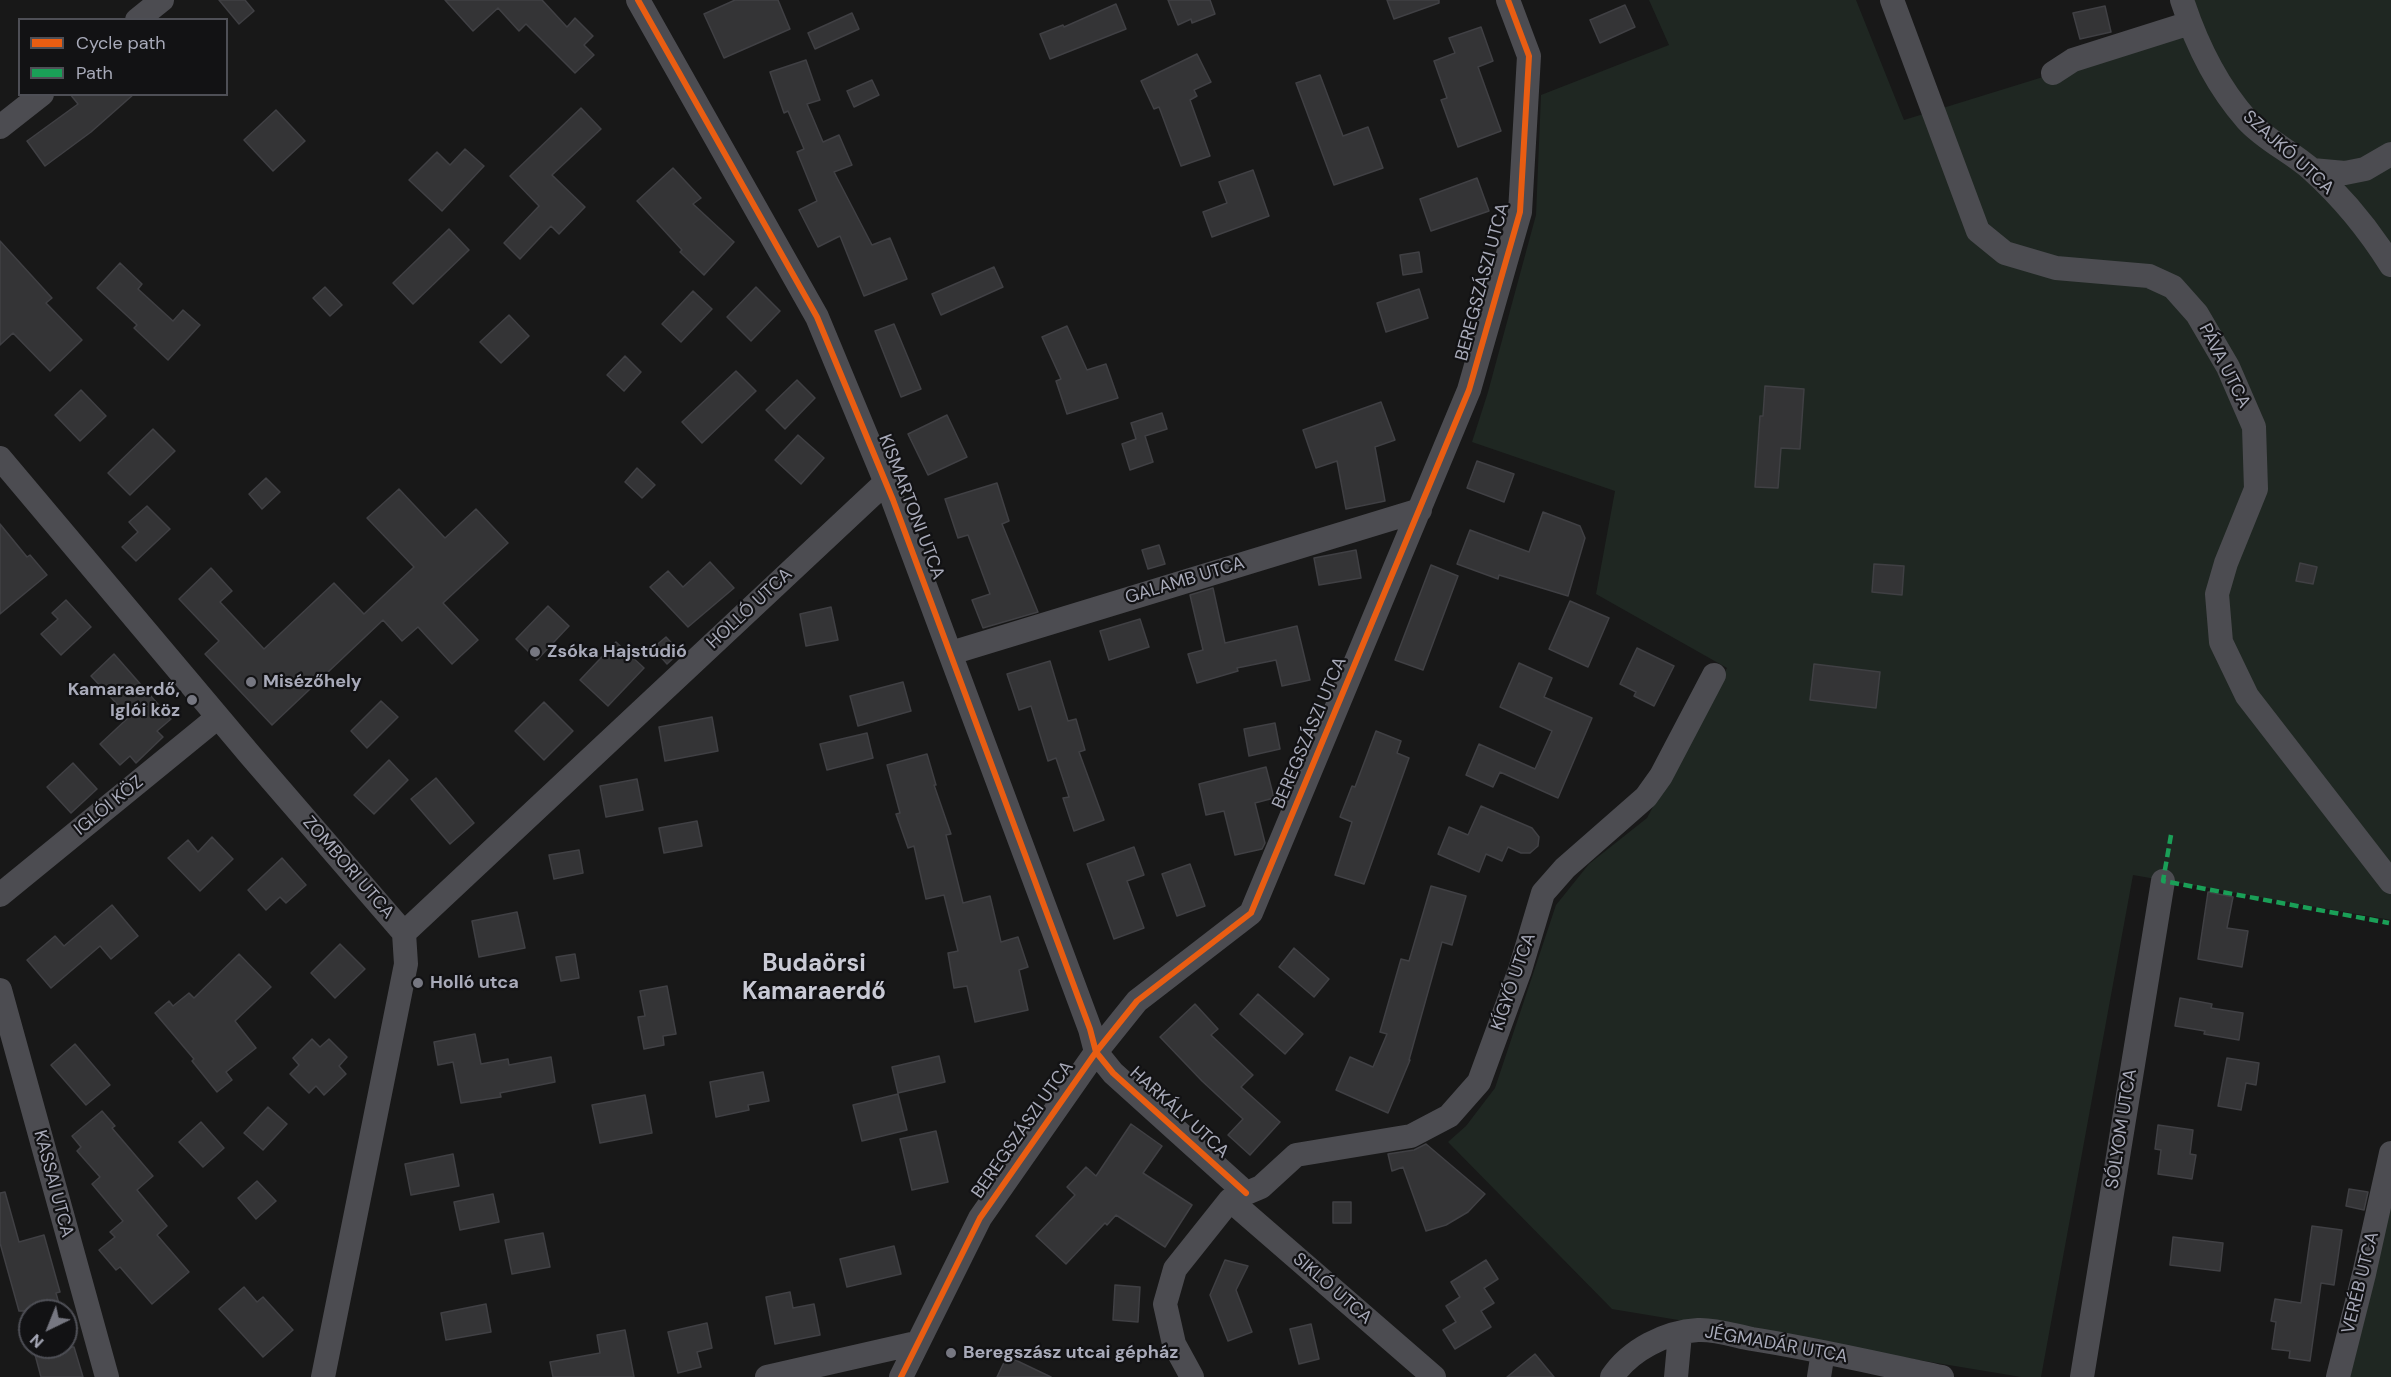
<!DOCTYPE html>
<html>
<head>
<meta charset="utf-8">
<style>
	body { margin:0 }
	#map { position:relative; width:2391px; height:1377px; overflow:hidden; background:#181818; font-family:"DM Sans",sans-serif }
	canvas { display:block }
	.legend { position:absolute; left:18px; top:18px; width:210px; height:78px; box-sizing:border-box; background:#121214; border:2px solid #4e4f56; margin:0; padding:8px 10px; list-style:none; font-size:18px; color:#a8aab9 }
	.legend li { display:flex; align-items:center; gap:12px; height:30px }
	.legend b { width:30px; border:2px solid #4e4f56 }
	.north { position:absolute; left:18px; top:1299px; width:60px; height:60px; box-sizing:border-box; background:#121214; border:2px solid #4e4f56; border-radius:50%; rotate:223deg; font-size:16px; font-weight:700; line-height:24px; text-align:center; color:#a8aab9 }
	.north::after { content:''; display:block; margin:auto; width:21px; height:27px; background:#767781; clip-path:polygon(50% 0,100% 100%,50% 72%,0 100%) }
</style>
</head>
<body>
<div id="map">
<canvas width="2391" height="1377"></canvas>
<ul class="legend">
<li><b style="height:8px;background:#e95d12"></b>Cycle path</li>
<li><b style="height:8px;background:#1a9f57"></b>Path</li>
</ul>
<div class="north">N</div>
</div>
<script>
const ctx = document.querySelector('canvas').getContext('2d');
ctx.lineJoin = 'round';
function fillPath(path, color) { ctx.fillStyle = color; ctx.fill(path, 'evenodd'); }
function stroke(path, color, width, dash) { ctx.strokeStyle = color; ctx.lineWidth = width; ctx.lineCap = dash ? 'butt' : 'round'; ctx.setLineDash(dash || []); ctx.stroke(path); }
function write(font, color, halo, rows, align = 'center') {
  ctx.font = font + ' "DM Sans",sans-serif'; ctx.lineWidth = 4.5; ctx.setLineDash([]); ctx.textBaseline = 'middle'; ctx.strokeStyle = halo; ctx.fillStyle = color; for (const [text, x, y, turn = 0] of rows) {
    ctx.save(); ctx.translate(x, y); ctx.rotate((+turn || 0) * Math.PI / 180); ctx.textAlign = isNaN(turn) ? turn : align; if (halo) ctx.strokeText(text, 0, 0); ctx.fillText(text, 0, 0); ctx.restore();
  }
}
fillPath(new Path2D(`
	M1649,0H1856L1904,120L2195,30L2185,0H2391V920L2133,875L2041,1377H2021L1612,1309L1448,1142L1466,1126L1495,1088L1556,905L1589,864L1647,818L1727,668L1596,594L1615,491L1472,442L1488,392L1536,215L1541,95L1669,45Z
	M2391,1199V1377H2347Z`), '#1f2722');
const building = new Path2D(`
	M219,0H245L254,11L239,24Z
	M445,0H542L567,27L575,18L593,36L584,45L594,55L575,73L526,24L519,31L498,8L473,31Z
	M735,0H778L790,29L724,58L704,14Z
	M1168,0H1210L1215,14L1192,23L1191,19L1178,25Z
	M1387,0H1439V3L1394,19Z
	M1116,4L1126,29L1050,59L1040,34L1063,25L1064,27Z
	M1625,5L1635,27L1600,43L1590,20Z
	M2105,6L2111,32L2080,39L2073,13Z
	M852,13L859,29L815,49L808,33Z
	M1481,27L1493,61L1478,67L1501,131L1458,147L1441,100L1447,98L1434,61L1455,53L1449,38Z
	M1197,54L1211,82L1194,90L1197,96L1190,100L1210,156L1181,166L1159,107L1154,109L1141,81Z
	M806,60L820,100L807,104L823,142L839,135L852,165L834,172L872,245L890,238L907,279L864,296L840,236L818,247L799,210L817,201L797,152L804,149L788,111L784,113L770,72Z
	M1320,75L1343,136L1368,127L1383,168L1334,185L1296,83Z
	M872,80L879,95L854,107L847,91Z
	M70,94H134L91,132L45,166L27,141L78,104Z
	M581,108L601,129L552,175L585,207L559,234L551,226L520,259L504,243L539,206L510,176Z
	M276,110L305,141L273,171L244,140Z
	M465,149L484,166L442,211L409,180L437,152L450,165Z
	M673,168L701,198L693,204L734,242L704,275L680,252L682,250L637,201Z
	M1253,170L1269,216L1212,237L1203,212L1227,203L1219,182Z
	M1477,178L1489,211L1431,231L1420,199Z
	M449,229L469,250L413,304L393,283Z
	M0,241L52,298L46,303L82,340L50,371L13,333L0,345Z
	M1419,252L1422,272L1403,275L1400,255Z
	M120,263L142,284L138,289L173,321L183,310L200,325L168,360L134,328L137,325L97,288Z
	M994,267L1003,287L941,315L932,294Z
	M325,287L342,305L330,316L313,298Z
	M756,287L780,311L751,341L727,317Z
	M1419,289L1428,318L1386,332L1377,303Z
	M693,291L712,309L681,342L662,324Z
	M509,315L529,336L501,363L480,342Z
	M894,324L921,389L901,397L875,331Z
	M1067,326L1087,370L1106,364L1118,398L1067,414L1056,381L1061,379L1042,337Z
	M625,356L641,372L624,391L607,375Z
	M736,371L756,391L702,443L682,422Z
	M797,380L815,398L785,429L766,410Z
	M1765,386L1804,389L1800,449L1781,448L1778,488L1755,487L1760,416H1763Z
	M81,390L106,416L80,441L55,415Z
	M1381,402L1395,440L1375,447L1385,501L1346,509L1337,461L1316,468L1303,430Z
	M1162,413L1167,429L1145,436L1153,462L1130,470L1122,444L1136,439L1131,423Z
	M947,415L967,457L928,475L908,434Z
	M153,429L175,451L130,495L108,473Z
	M798,435L824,458L801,484L775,460Z
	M1477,461L1514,474L1504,502L1467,488Z
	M637,468L655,485L642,498L625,482Z
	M266,478L280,492L262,509L249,494Z
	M997,483L1009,521L1002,524L1038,612L983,628L972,600L990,594L968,535L958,538L945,499Z
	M399,489L445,538L476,509L508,543L443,603L478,640L452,664L418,627L402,641L383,620L272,725L205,654L219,641L179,599L211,568L232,591L220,602L264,649L334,583L364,614L414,567L367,518Z
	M147,506L170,529L136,561L122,547L138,532L129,522Z
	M1543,512L1580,526L1585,538L1568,596L1499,575L1498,579L1457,564L1470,530L1529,552Z
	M0,524L27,557L30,555L47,575L0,614Z
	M1159,545L1165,564L1148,569L1142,550Z
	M1356,550L1361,578L1319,585L1314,558Z
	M710,562L734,588L688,627L650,587L668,571L683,587Z
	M2300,563L2317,567L2313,584L2296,581Z
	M1874,564L1904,566L1902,595L1872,592Z
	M1431,565L1458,576L1423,670L1395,660Z
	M1213,588L1225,643L1297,626L1310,680L1282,686L1276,660L1237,668L1238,671L1197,683L1188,654L1203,650L1190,595Z
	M66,600L91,627L61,655L41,634L58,619L52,613Z
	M1570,601L1609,618L1588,667L1549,649Z
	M548,606L569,626L537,660L516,639Z
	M831,607L838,640L806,646L800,614Z
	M1140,619L1149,647L1109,660L1100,631Z
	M666,637L680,652L667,664L653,648Z
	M616,642L644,668L608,706L580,680Z
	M1637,648L1674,666L1654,706L1634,696L1636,692L1620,684Z
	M114,654L171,719L157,731L163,737L136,763L130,756L120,765L100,744L129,717L91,676Z
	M1050,661L1068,721L1076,719L1085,750L1079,752L1104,820L1074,831L1063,798L1069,797L1056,758L1048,761L1031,706L1019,710L1007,674Z
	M1519,663L1552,678L1544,697L1592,718L1558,798L1500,772L1493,787L1466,775L1479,744L1535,769L1552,731L1500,707Z
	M1814,664L1880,672L1876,708L1810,700Z
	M903,682L911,711L858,726L850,696Z
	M381,701L398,717L367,748L351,731Z
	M544,702L573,731L544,760L515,731Z
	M712,717L718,751L665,761L659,727Z
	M1275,723L1280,749L1249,756L1244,729Z
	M1376,731L1401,741L1397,753L1409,758L1364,884L1335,875L1352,822L1340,817L1352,786L1355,787Z
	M867,733L873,758L827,770L820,744Z
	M927,754L936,785H934L951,834L946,835L963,903L990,896L1001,942L1018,937L1028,967L1019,970L1028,1010L975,1022L967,986L954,988L948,953L958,951L944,895L926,899L914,846L908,848L896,814L900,813L887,765Z
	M389,760L408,780L374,814L354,795Z
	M73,763L97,789L71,813L47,787Z
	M1266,767L1274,798L1255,803L1265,843L1262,849L1235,855L1224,811L1206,815L1199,784Z
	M436,778L474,823L450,844L411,799Z
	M637,779L643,810L606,817L600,786Z
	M1481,806L1532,828L1539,837L1538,846L1530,853H1521L1508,847L1502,861L1486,854L1479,872L1438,854L1449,827L1468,835Z
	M697,821L702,846L664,853L659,828Z
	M212,837L233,859L200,891L168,858L188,840L198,852Z
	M1134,847L1144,875L1127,881L1144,928L1114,939L1087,864Z
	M579,850L583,873L554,879L549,855Z
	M282,858L306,885L286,903L280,897L266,910L248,890Z
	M1190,864L1205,906L1177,916L1162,874Z
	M1431,886L1466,896L1452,945L1442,942L1409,1060H1410L1388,1113L1336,1090L1350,1057L1373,1067L1387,1034L1380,1032L1401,959L1409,961Z
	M2208,892L2233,897L2227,928L2248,931L2242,967L2198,959Z
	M112,905L138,936L111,959L100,946L51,988L27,960L55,936L64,946Z
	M517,912L525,948L479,957L472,921Z
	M340,944L365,969L335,998L311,973Z
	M1294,948L1329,979L1314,997L1279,967Z
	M239,954L271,987L235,1021L256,1048L226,1072L232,1080L217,1092L192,1061L194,1059L155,1013L169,1001L173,1006L189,993L194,998Z
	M575,954L579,978L561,981L556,957Z
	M667,986L676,1034L663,1036L664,1045L644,1049L638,1017L645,1016L640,991Z
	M1258,994L1303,1034L1285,1054L1240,1014Z
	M2180,998L2212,1004L2211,1008L2243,1013L2239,1040L2204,1034L2205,1031L2175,1026Z
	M1195,1004L1218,1029L1211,1035L1253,1075L1241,1087L1280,1122L1250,1155L1228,1135L1243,1119L1202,1081L1160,1037Z
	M475,1034L481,1064L508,1059L509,1065L551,1057L555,1082L500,1093L501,1097L461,1103L453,1062L438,1065L434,1042Z
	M312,1039L320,1047L329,1039L347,1057L339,1066L346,1074L324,1095L316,1086L309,1093L290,1074L299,1065L293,1058Z
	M75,1044L110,1085L86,1105L51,1065Z
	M939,1056L945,1082L898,1093L892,1067Z
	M2227,1058L2259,1063L2256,1085L2246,1083L2241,1110L2218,1106Z
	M763,1072L769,1101L748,1105L749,1110L716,1117L710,1082Z
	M898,1094L907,1130L862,1141L853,1105Z
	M645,1095L652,1133L600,1143L592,1105Z
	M268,1107L287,1124L263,1150L244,1133Z
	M102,1111L115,1126L112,1128L153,1176L137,1190L167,1226L157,1235L189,1272L152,1304L120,1267L116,1270L99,1250L115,1237L110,1232L123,1221L92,1184L100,1177L77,1151L81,1147L72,1136Z
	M201,1122L224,1148L203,1167L179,1142Z
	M1131,1124L1162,1146L1143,1173L1192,1205L1165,1247L1116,1215L1107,1225L1105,1223L1066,1264L1036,1236L1075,1195L1067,1187L1086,1167L1096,1176Z
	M2158,1125L2193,1130L2190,1154L2196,1155L2192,1179L2158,1174L2161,1150L2155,1149Z
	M936,1131L948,1182L912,1190L900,1139Z
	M1426,1144L1485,1194L1468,1212L1446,1225L1426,1231L1403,1167L1392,1171L1388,1154L1414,1150Z
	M453,1154L459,1186L411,1195L405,1164Z
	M257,1181L276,1201L256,1219L238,1198Z
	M2349,1189L2368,1192L2364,1210L2346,1206Z
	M5,1192L19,1242L44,1235L60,1292L56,1293L61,1311H19L0,1243V1193Z
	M493,1194L499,1222L460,1230L454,1202Z
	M1333,1202H1351V1223H1333Z
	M2312,1226L2342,1230L2334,1285L2321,1283L2310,1361L2289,1358L2290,1351L2272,1349L2276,1322L2271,1321L2275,1299L2301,1303Z
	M543,1233L550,1267L512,1274L505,1240Z
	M2173,1237L2223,1243L2220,1271L2170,1265Z
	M894,1246L901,1274L847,1287L840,1259Z
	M1225,1260L1248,1266L1236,1290L1252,1332L1228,1341L1210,1295Z
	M1486,1260L1498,1279L1484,1288L1494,1303L1481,1311L1491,1327L1455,1349L1443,1330L1456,1322L1446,1306L1460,1297L1451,1282Z
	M1115,1285L1140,1287L1138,1322L1113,1320Z
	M244,1287L257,1302L263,1297L293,1330L263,1357L219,1309Z
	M790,1292L793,1308L814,1304L820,1335L775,1344L766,1297Z
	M486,1304L491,1332L446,1340L441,1313Z
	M707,1323L712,1348L697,1352L701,1367L678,1373L668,1332Z
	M1311,1324L1319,1359L1299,1364L1290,1329Z
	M625,1330L634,1377H553L550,1362L600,1353L597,1335Z
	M33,1347H74L83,1377H41Z
	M1535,1354L1554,1377H1507Z
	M1007,1356L1051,1377H997Z`);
fillPath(building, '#343436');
stroke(building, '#404044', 1.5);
stroke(new Path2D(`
	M638,0L817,317L893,500L1090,1029L1096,1052L1113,1073L1246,1193
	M1892,0L1978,231L2005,253L2056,268L2149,276L2173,287L2197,314L2228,367L2254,427L2256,489L2226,563L2217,594L2221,642L2247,696L2391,882
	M2182,0C2196,43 2217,86 2247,120C2265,140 2292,152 2312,170C2343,198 2369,230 2391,265
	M137,20L162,0
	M2053,73L2073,60L2190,23
	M0,127L42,94
	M2312,170L2345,173L2365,169L2391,154
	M0,458L251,756L404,933L406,964L323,1377
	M951,653L1420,510
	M0,895L218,717
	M404,933L886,482
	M0,990L107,1377
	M1230,1200L1434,1377
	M767,1377L916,1343
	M901,1377L980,1218L1096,1052L1137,1001L1251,913L1469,390L1520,212L1529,56L1508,0
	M1192,1377L1174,1344L1165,1304L1175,1269L1230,1200L1261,1187L1296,1155L1411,1136L1449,1116L1479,1082L1520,970L1543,893L1565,868L1646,797L1661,776L1714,675
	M1612,1377C1630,1350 1665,1332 1698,1330C1715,1329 1736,1336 1752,1339C1816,1349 1879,1364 1942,1377
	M1676,1377L1680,1334
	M1819,1377L1823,1352
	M2082,1377L2163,881
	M2338,1377L2364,1274L2391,1153`), '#4c4c51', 24);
stroke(new Path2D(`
	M2171,835L2163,881L2389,923`), '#1a9f57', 4.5, [9, 4.5]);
stroke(new Path2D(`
	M638,0L817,317L893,500L1090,1029L1096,1052L1113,1073L1246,1193
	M901,1377L980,1218L1096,1052L1137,1001L1251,913L1469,390L1520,212L1529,56L1508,0`), '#e95d12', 6);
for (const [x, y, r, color] of [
	[535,652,6,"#767781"],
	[251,682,6,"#767781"],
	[192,700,6,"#767781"],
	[418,983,6,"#767781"],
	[951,1353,6,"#767781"]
]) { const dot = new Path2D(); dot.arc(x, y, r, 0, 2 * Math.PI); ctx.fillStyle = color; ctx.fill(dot); stroke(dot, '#121214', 2); }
write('18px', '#a8aab9', '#121214', [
	["SZAJKÓ UTCA",2288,153,42],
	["BEREGSZÁSZI UTCA",1483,282,-75],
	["PÁVA UTCA",2224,366,63],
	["KISMARTONI UTCA",911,507,69],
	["GALAMB UTCA",1185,581,-17],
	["HOLLÓ UTCA",750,609,-43],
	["BEREGSZÁSZI UTCA",1310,733,-67],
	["IGLÓI KÖZ",109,806,-39],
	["ZOMBORI UTCA",348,868,49],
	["KÍGYÓ UTCA",1514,982,-71],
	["HARKÁLY UTCA",1179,1113,42],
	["SÓLYOM UTCA",2122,1129,-81],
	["BEREGSZÁSZI UTCA",1023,1130,-55],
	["KASSAI UTCA",53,1184,75],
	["VERÉB UTCA",2361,1283,-76],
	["SIKLÓ UTCA",1332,1289,41],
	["JÉGMADÁR UTCA",1776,1345,10]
]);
write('bold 18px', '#a8aab9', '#121214', [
	["Zsóka Hajstúdió",547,652],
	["Misézőhely",263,682],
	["Kamaraerdő,",180,690,"right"],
	["Iglói köz",180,711,"right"],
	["Holló utca",430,983],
	["Beregszász utcai gépház",963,1353]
], 'left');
write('bold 24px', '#c9cad5', '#121214', [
	["Budaörsi",814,965],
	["Kamaraerdő",814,993]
]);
</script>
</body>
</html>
